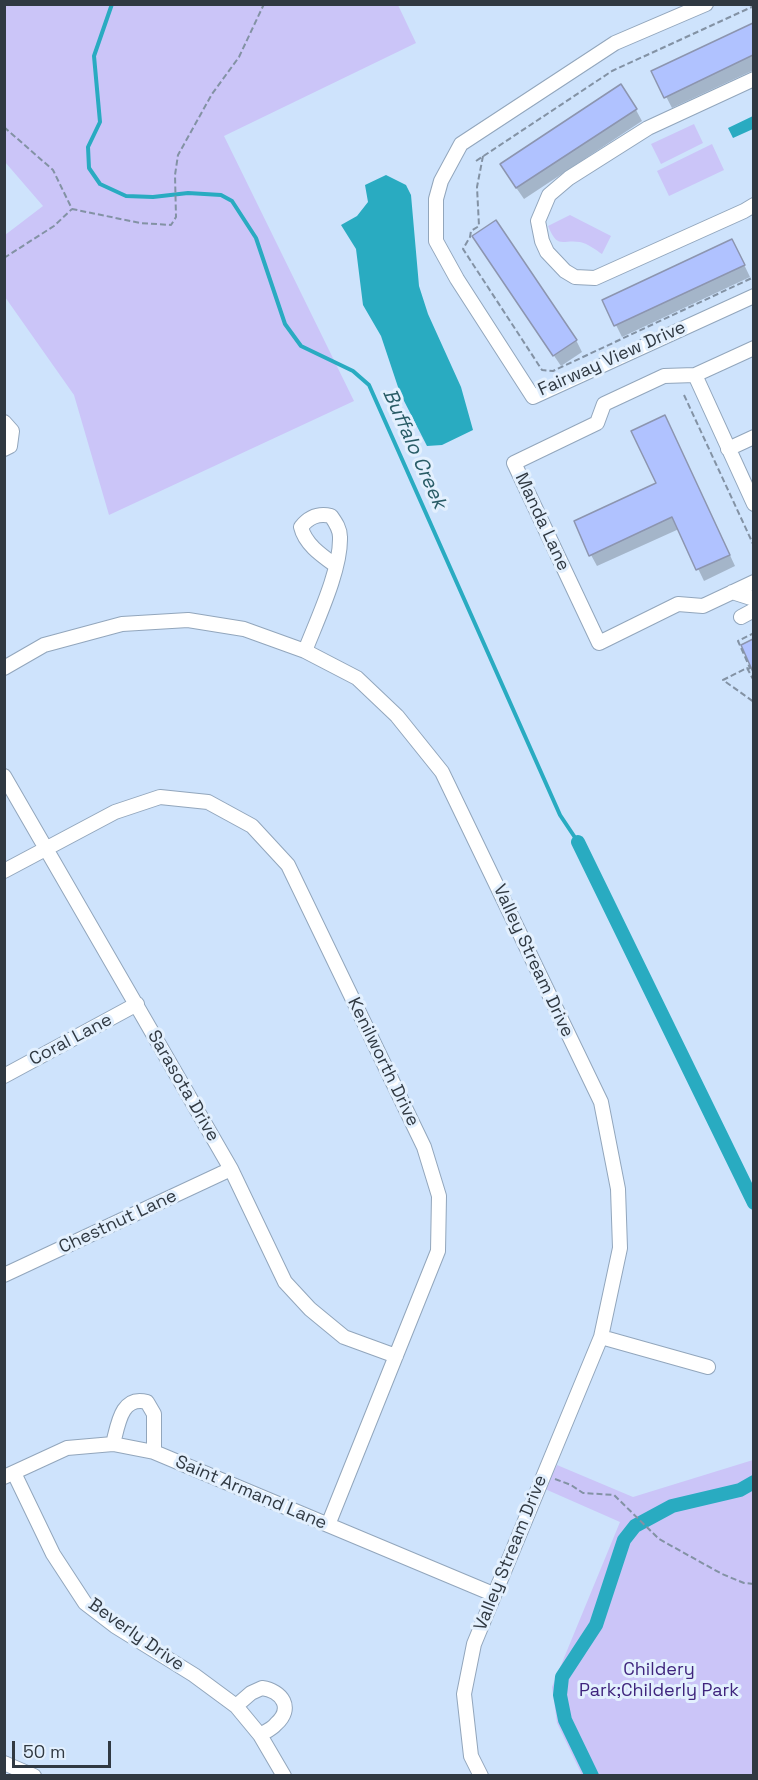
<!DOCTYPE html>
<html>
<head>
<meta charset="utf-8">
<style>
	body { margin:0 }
	#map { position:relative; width:758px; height:1780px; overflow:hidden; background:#cee3fc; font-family:"Space Grotesk",sans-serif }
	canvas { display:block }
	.frame { position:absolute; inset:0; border:6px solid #303942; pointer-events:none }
	.scale { position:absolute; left:12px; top:1741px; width:99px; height:27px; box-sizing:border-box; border:3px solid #303942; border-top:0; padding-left:8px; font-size:18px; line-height:21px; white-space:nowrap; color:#303942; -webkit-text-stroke:4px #e3f0fe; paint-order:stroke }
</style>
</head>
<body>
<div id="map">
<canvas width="758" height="1780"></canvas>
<div class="frame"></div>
<div class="scale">50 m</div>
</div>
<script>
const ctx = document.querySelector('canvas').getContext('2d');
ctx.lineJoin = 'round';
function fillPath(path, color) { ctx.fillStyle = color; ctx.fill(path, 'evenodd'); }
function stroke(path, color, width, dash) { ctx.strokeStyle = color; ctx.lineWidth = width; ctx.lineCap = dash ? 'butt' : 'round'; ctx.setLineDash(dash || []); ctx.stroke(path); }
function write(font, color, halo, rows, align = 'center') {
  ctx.font = font + ' "Space Grotesk",sans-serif'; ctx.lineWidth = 6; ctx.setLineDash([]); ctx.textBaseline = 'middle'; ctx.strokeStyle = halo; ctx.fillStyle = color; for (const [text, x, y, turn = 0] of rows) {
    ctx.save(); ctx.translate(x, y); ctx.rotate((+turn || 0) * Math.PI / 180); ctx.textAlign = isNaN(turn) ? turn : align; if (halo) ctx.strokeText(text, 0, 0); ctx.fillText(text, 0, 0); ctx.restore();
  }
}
fillPath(new Path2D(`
	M5,4L398,5L416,43L224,136L354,401L109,515L74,395L5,297V235L43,206L5,162Z
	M694,124L703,143L661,164L651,144Z
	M712,144L724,170L669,196L657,171Z
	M570,215L611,236L602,254C596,250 587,243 580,242C562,239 558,250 548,226Z
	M753,1460V1775H582L557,1723L552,1687L620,1522L545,1489L557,1465L633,1497Z`), '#cbc5f8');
fillPath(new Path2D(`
	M753,116V129L733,138L728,128Z
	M386,175L406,185L411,195L419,286L428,314L461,387L473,430L442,445L427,446L400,393L381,336L363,305L356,249L341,225L357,216L368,202L365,185Z`), '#29abc1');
fillPath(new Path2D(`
	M754,24V70L672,108L653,71Z
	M636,110L642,121L524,199L508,176Z
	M481,248L576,340L582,352L561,366Z
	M738,252L750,277L622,337L604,301Z
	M671,428L735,566L704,581L679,529L597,566L591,555L658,484Z`), '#0003');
stroke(new Path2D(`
	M112,4L94,56L100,122L88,147L89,168L100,184L126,196L153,197L188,193L221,195L232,201L256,238L285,324L301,346L353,371L369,385L560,815L578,842`), '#29abc1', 4);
stroke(new Path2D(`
	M578,842L754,1203
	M592,1776L565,1720L560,1695L562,1677L596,1625L624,1540L635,1526L672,1506L740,1490L754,1482`), '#29abc1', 14);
const building = new Path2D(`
	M753,23V55L664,98L651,71Z
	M621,84L637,109L516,188L500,164Z
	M496,220L577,340L553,356L472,236Z
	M732,239L745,265L614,326L602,300Z
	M665,415L730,555L696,570L672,517L589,556L574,521L656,483L631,431Z
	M753,639V672L741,645Z`);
fillPath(building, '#b0c2ff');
stroke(building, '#8c95af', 1.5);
const minor = new Path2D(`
	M706,4L615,43L461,144L441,181L436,199V241L457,279L533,397L754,296
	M754,79L648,128L569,178L549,195L538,221L542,241L547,252L565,271L575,277L595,278L744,211L754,205
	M754,348L695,375L664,376L604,404L597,423L514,463L599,643L678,604L703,606L754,582
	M695,375L754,504
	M4,422L12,431L10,446L4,449
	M728,449L754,437
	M335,565C321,555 305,544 301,527C309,517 318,513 331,516C336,523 340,529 340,537C341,570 317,620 305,651L357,678L397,716L442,772L601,1102L618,1189L620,1248L601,1337L474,1644L464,1694L471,1756L481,1776
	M732,592L754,599
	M741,617L754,610
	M4,668L44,645L122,624L188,620L244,629L305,651
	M4,776L231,1169L285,1282L310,1309L344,1337L396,1356
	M4,871L115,812L160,797L208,802L252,826L288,865L424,1147L439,1196L438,1251L328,1525
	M4,1076L137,1004
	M4,1275L231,1169
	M601,1337L708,1367
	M113,1444C118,1425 121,1395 147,1402L154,1414V1452
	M14,1473L53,1554L85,1603L115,1626L194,1675L236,1706L260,1735L284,1776
	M4,1477L67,1448L113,1444L154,1452L493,1594
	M236,1706L251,1693L262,1688C282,1691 294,1708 276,1724C272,1729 265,1732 260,1735
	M4,1763L34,1776`);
stroke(minor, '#92a6bc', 16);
stroke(new Path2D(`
	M4,127L53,170L72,209L140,223L171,225L176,217L175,175L178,155L212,94L239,57L264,4
	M483,156L477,187L479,226L471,231L470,237L463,249L542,370L553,371L754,277
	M476,161L612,71L754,6
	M4,258L54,226L72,209
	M684,395L754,546
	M748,669L750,668L738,641L754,633
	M754,681L747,668L723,680L754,702
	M555,1479L571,1485L583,1493L614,1495L659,1539L722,1574L744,1583L754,1584`), '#8392a4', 2, [6, 3]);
stroke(minor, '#fff', 14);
write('18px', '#303942', '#e3f0fe', [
	["Fairway View Drive",612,359,-24],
	["Manda Lane",542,522,65],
	["Valley Stream Drive",533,961,65],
	["Coral Lane",71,1040,-28],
	["Kenilworth Drive",383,1062,64],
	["Sarasota Drive",183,1086,60],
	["Chestnut Lane",118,1222,-25],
	["Saint Armand Lane",251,1493,23],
	["Valley Stream Drive",511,1553,-68],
	["Beverly Drive",136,1635,35]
]);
write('18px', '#3f257d', '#e3f0fe', [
	["Childery",659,1670],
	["Park;Childerly Park",659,1691]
]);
write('italic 20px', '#295c66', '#e3f0fe', [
	["Buffalo Creek",414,449,66]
]);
</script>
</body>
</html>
